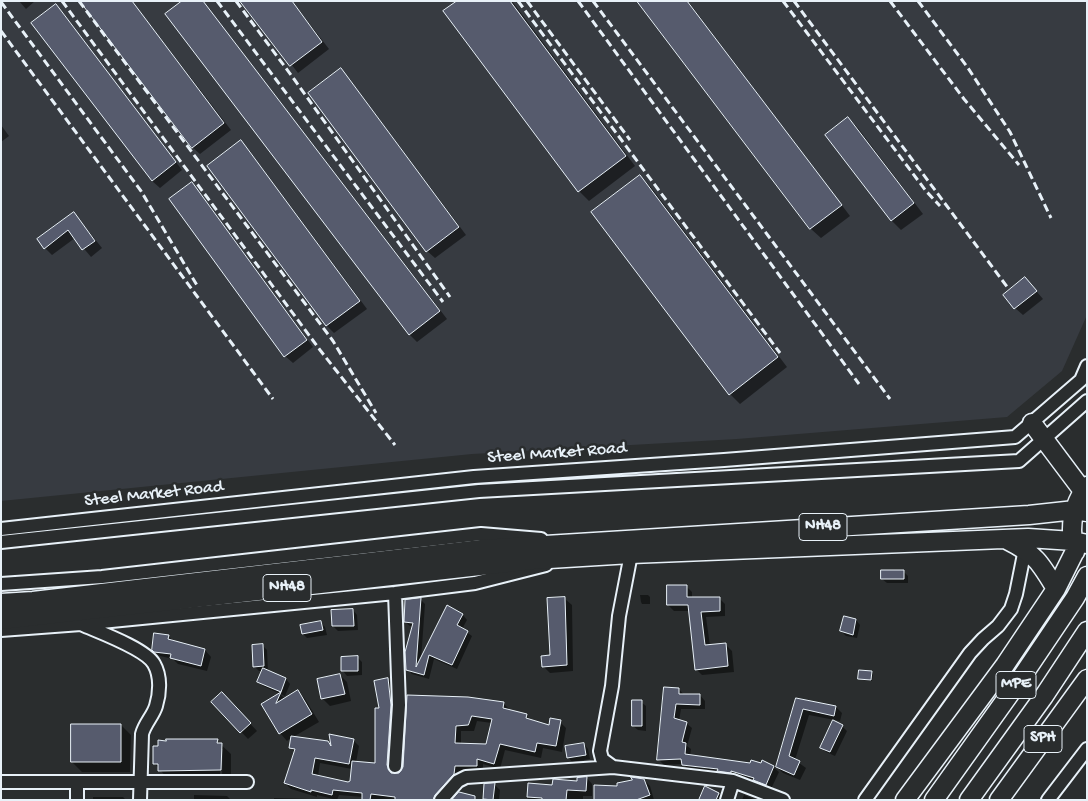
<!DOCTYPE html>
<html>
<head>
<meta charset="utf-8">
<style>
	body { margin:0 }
	#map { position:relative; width:1088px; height:801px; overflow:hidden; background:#2a2d2e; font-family:"Gochi Hand",sans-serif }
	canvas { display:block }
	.frame { position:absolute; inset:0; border:2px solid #e8f1f8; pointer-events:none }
</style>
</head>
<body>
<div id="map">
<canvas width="1088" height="801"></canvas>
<div class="frame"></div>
</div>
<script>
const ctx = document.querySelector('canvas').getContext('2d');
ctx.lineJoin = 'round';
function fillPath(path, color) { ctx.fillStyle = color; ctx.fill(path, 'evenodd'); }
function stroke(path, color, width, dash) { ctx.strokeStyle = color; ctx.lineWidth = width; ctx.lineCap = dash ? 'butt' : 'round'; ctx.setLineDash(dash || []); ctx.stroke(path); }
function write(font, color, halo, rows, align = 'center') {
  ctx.font = font + ' "Gochi Hand",sans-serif'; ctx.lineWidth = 5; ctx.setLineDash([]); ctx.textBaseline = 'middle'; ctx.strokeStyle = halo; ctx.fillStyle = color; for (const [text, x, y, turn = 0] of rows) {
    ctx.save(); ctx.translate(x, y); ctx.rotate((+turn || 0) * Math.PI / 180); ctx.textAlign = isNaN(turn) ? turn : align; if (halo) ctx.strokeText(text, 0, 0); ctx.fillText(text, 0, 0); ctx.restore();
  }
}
fillPath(new Path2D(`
	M1,1H1087V315L1062,371L1007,417L737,439L472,454L1,501Z`), '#373b41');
fillPath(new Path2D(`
	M19,1H35L26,9Z
	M82,1H132L231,130L200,154L192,147Z
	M184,1H203L447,319L417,342L410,335L167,14Z
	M242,1H292L329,49L298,73Z
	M459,1H512L635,166L589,201L579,191L445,12Z
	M639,1H688L850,216L821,238L811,229Z
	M56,6L63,13L182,170L160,188L152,181Z
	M341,70L348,77L466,235L435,258L427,251Z
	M848,118L858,128L923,214L901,230L892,221Z
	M1,125L9,136L1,142Z
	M248,149L367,309L334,333L327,326L208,166Z
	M640,176L650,186L787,367L740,404L730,394Z
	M199,191L313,347L293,363L285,356Z
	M74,213L102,248L91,257L75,238L52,255L45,248Z
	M1032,286L1043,299L1023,315L1015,308Z
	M903,571L908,576V583H887L882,579Z
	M687,587L692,592V598L720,599L725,604V616L706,617L710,646L726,645L732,651L734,672L702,675L696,669L690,611H674L668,605Z
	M640,595H648L650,597V604H642L641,602Z
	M420,599L425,604L421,660L447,607L463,615L467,620L462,629L472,636L457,669L434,659L429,679L412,674L407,669L413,627L410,626L405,622Z
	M565,599L572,605L573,671L550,673L543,666L551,656Z
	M353,610L357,615L358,630L338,631L333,626Z
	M844,618L856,620L860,625L857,638L846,636L841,631Z
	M321,623L325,627L327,635L307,638L303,634Z
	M168,636L175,642L205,650L211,657L207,671L178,664L173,659L160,656L153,649Z
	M263,646L267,650L268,672L286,679L290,684L285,696L263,686L258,682L263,671H259L254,666Z
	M357,657L362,662V675L347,676L343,671Z
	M871,672L873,674L872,681L862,680L860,678Z
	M340,675L347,682L351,701L330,706L323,699Z
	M388,679L394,685L396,712L393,775L400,774L404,767L408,696L503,703L509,709V711L527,716L532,721L550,726L560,722L566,728L562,752L543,748L541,758L505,750L500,769L483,764V772L461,771L459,780L442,800H363V797L339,795L337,800L317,795V797L291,789L285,783L295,752L291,748L292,737L287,741L280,733L263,705L280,694L284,698L298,691L305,699L319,722L293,737L328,742L333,747L353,740L359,746L356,763L376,765L381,709ZM477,721L492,723L486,745L461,744V731H474ZM320,763L352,769L351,782L348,784L318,776Z
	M679,689L684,695H700L705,701V709H681L679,721L686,723L692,728L687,746L691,749L690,756L773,767L779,772L771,789L736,775V777L689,770L683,764L664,765L658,759Z
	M797,699L836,707L842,713L840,721L809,715L795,760L806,768L800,780L783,773L777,767Z
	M229,701L257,731L248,739L213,702Z
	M641,702L646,706V731L638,730L633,726Z
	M121,725L131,735L130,772H82L72,762Z
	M842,726L847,731L835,756L826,752L821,748Z
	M217,741L231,754V780H169L154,763L159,747ZM220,749H223L222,776H220Z
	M584,744L588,749L590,759L572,762L568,757Z
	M587,778L592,784V796H583V800H528L529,785L553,787L579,782Z
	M644,780L650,786L654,800H595L619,787Z
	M494,784L500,790L499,800H485L486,785Z
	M706,787L719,794L723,798V800H700Z
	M194,795L227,796L231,800H194Z
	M744,795L754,799L755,800H742Z
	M93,797H123L126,800H93Z
	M274,798L311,799L312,800H274Z`), '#0007');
const building = new Path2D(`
	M80,1H132L224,123L192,148Z
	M182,1H203L440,311L409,335L165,14Z
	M240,1H292L322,42L290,66Z
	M457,1H510L626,156L578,192L443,11Z
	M637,1H687L842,205L810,229Z
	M56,4L176,162L152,181L31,23Z
	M341,68L459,227L426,252L308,93Z
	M848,117L914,203L891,221L825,135Z
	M241,140L360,301L326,326L207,166Z
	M640,175L778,357L729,395L591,212Z
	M192,182L307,340L284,357L169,199Z
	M74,212L95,241L82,250L68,230L44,249L37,239Z
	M1025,277L1037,291L1014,309L1003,295Z
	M881,570H904V579H881Z
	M667,585H687V597H720V611L701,612L705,645L726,643L728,666L695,670L688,605H667Z
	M565,597L567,665L542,667L541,656L550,655L547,598Z
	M421,598L416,667L447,605L463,614L457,625L468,631L452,665L429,655L424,675L406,670L405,652L413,623L404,622L405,600Z
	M353,609L354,626H332L331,610Z
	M844,616L856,619L853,635L840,631Z
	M321,621L323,630L302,634L300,625Z
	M154,633L169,635L168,639L205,649L201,666L170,658L171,654L154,652L152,650Z
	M263,644L264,666L253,667L252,645Z
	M358,656V671H341V657Z
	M263,668L286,678L281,692L257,682Z
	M859,670L872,671L871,680L858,679Z
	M340,674L345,694L321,699L317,679Z
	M388,678L391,705L387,765L391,773H399L403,767L407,695L468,697L504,702L503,708L527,714L526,718L549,725L550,718L561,720L556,746L537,743L535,752L500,744L494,764L477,759V766H455L454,774L435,795L433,800H395V797L371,794L370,800H362V793L333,790L332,795L311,790V792L284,783L295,749L289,748L291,736L328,741L331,746L329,734L354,739L349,764L315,758L312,774L348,782L350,781L352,761L375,763V708H379L374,681ZM472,716L492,719L486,744L455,743L456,726L468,725Z
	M664,687L679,688V694H700V705L676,704L674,718L687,722L682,742L686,743L685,754L750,763L751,760L761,763L762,760L774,766L766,785L753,780L754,778L731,771V773L717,771L718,769L682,765L681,759L657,760Z
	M298,690L312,714L279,734L261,704L281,692L276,703Z
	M222,692L251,723L240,733L211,702Z
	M796,698L836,706L834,716L803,709L789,756L800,761L794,775L776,767Z
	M632,700H642V726H632Z
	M833,720L843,725L830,752L820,748Z
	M71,724H121V762H71Z
	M166,739H218L217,743H222L221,770L158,771V764H153V746H158V740L166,741Z
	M584,743L586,755L567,758L565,746Z
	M587,777L586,791L567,790L566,800H542V798L527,797L528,783L552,785L553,779L577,781V778Z
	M631,777L644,779L650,795L636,800H594V785L617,786V783L632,780Z
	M495,783L493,800L483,799L484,784Z
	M705,786L719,793L716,800H699Z
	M459,792L475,796V800H452Z`);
fillPath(building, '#565b6d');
stroke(building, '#e8f1f8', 1);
const minor = new Path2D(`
	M1,529L474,477L724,460L1015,437L1081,380L1087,366
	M1,542L479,491L1019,461L1087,401
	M631,554L619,616L612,686L600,751L602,759L613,767L733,781L783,800
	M1,584L102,577L481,534L541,539
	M83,625C99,632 146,649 154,664C161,676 160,693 156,706C153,716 145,723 142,734L140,800
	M1,630L81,624L395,593L475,583L546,565
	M395,766L399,705L395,593
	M1,782H247
	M77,783V800
	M441,800L458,781L466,777L613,767
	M727,800L733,781
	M865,800L970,653L983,639L998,626L1011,609L1016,594L1025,549
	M1048,800L1087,749`);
const highway = new Path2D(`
	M1032,423L1083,491
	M1007,540C1035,554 1040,562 1056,589
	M1075,552C1069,529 1072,506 1087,486
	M1,603L33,601L481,549L1029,515L1075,510L1087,512
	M1,620L533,560L631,554L1028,538L1073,541L1087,544
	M905,800L1005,665L1056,589L1075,551
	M934,800L1019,681L1075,598L1087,576
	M969,800L1044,696L1087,631
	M999,800L1087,679`);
stroke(minor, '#e8f1f8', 16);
stroke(highway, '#e8f1f8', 21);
stroke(minor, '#2a2d2e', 12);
stroke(highway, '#2a2d2e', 18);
stroke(new Path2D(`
	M62,1L320,350L395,445
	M79,1L333,341L376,413
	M217,1L443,302
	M236,1L294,79L450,297
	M518,1L780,353
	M527,1L630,140
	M578,1L859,384
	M593,1L890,399
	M783,1L926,191L940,206
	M794,1L1008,288
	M890,1L964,99L1019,165
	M918,1L968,68L1010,132L1051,218
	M1,2L141,191L198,287
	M1,31L273,399`), '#e8f1f8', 3, [8, 4]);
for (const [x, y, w] of [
	[823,527,48],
	[287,588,48],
	[1016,685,40],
	[1043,739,38]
]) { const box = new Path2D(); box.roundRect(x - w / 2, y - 13.5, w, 27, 4); ctx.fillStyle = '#2a2d2e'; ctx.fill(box); stroke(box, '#e8f1f8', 1); }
write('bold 16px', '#e8f1f8', null, [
	["NH48",823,527],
	["NH48",287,588],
	["MPE",1016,685],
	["SPH",1043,739]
]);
write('18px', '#e8f1f8', '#2a2d2e', [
	["Steel Market Road",557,454,-4],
	["Steel Market Road",154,495,-6]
]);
</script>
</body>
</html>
